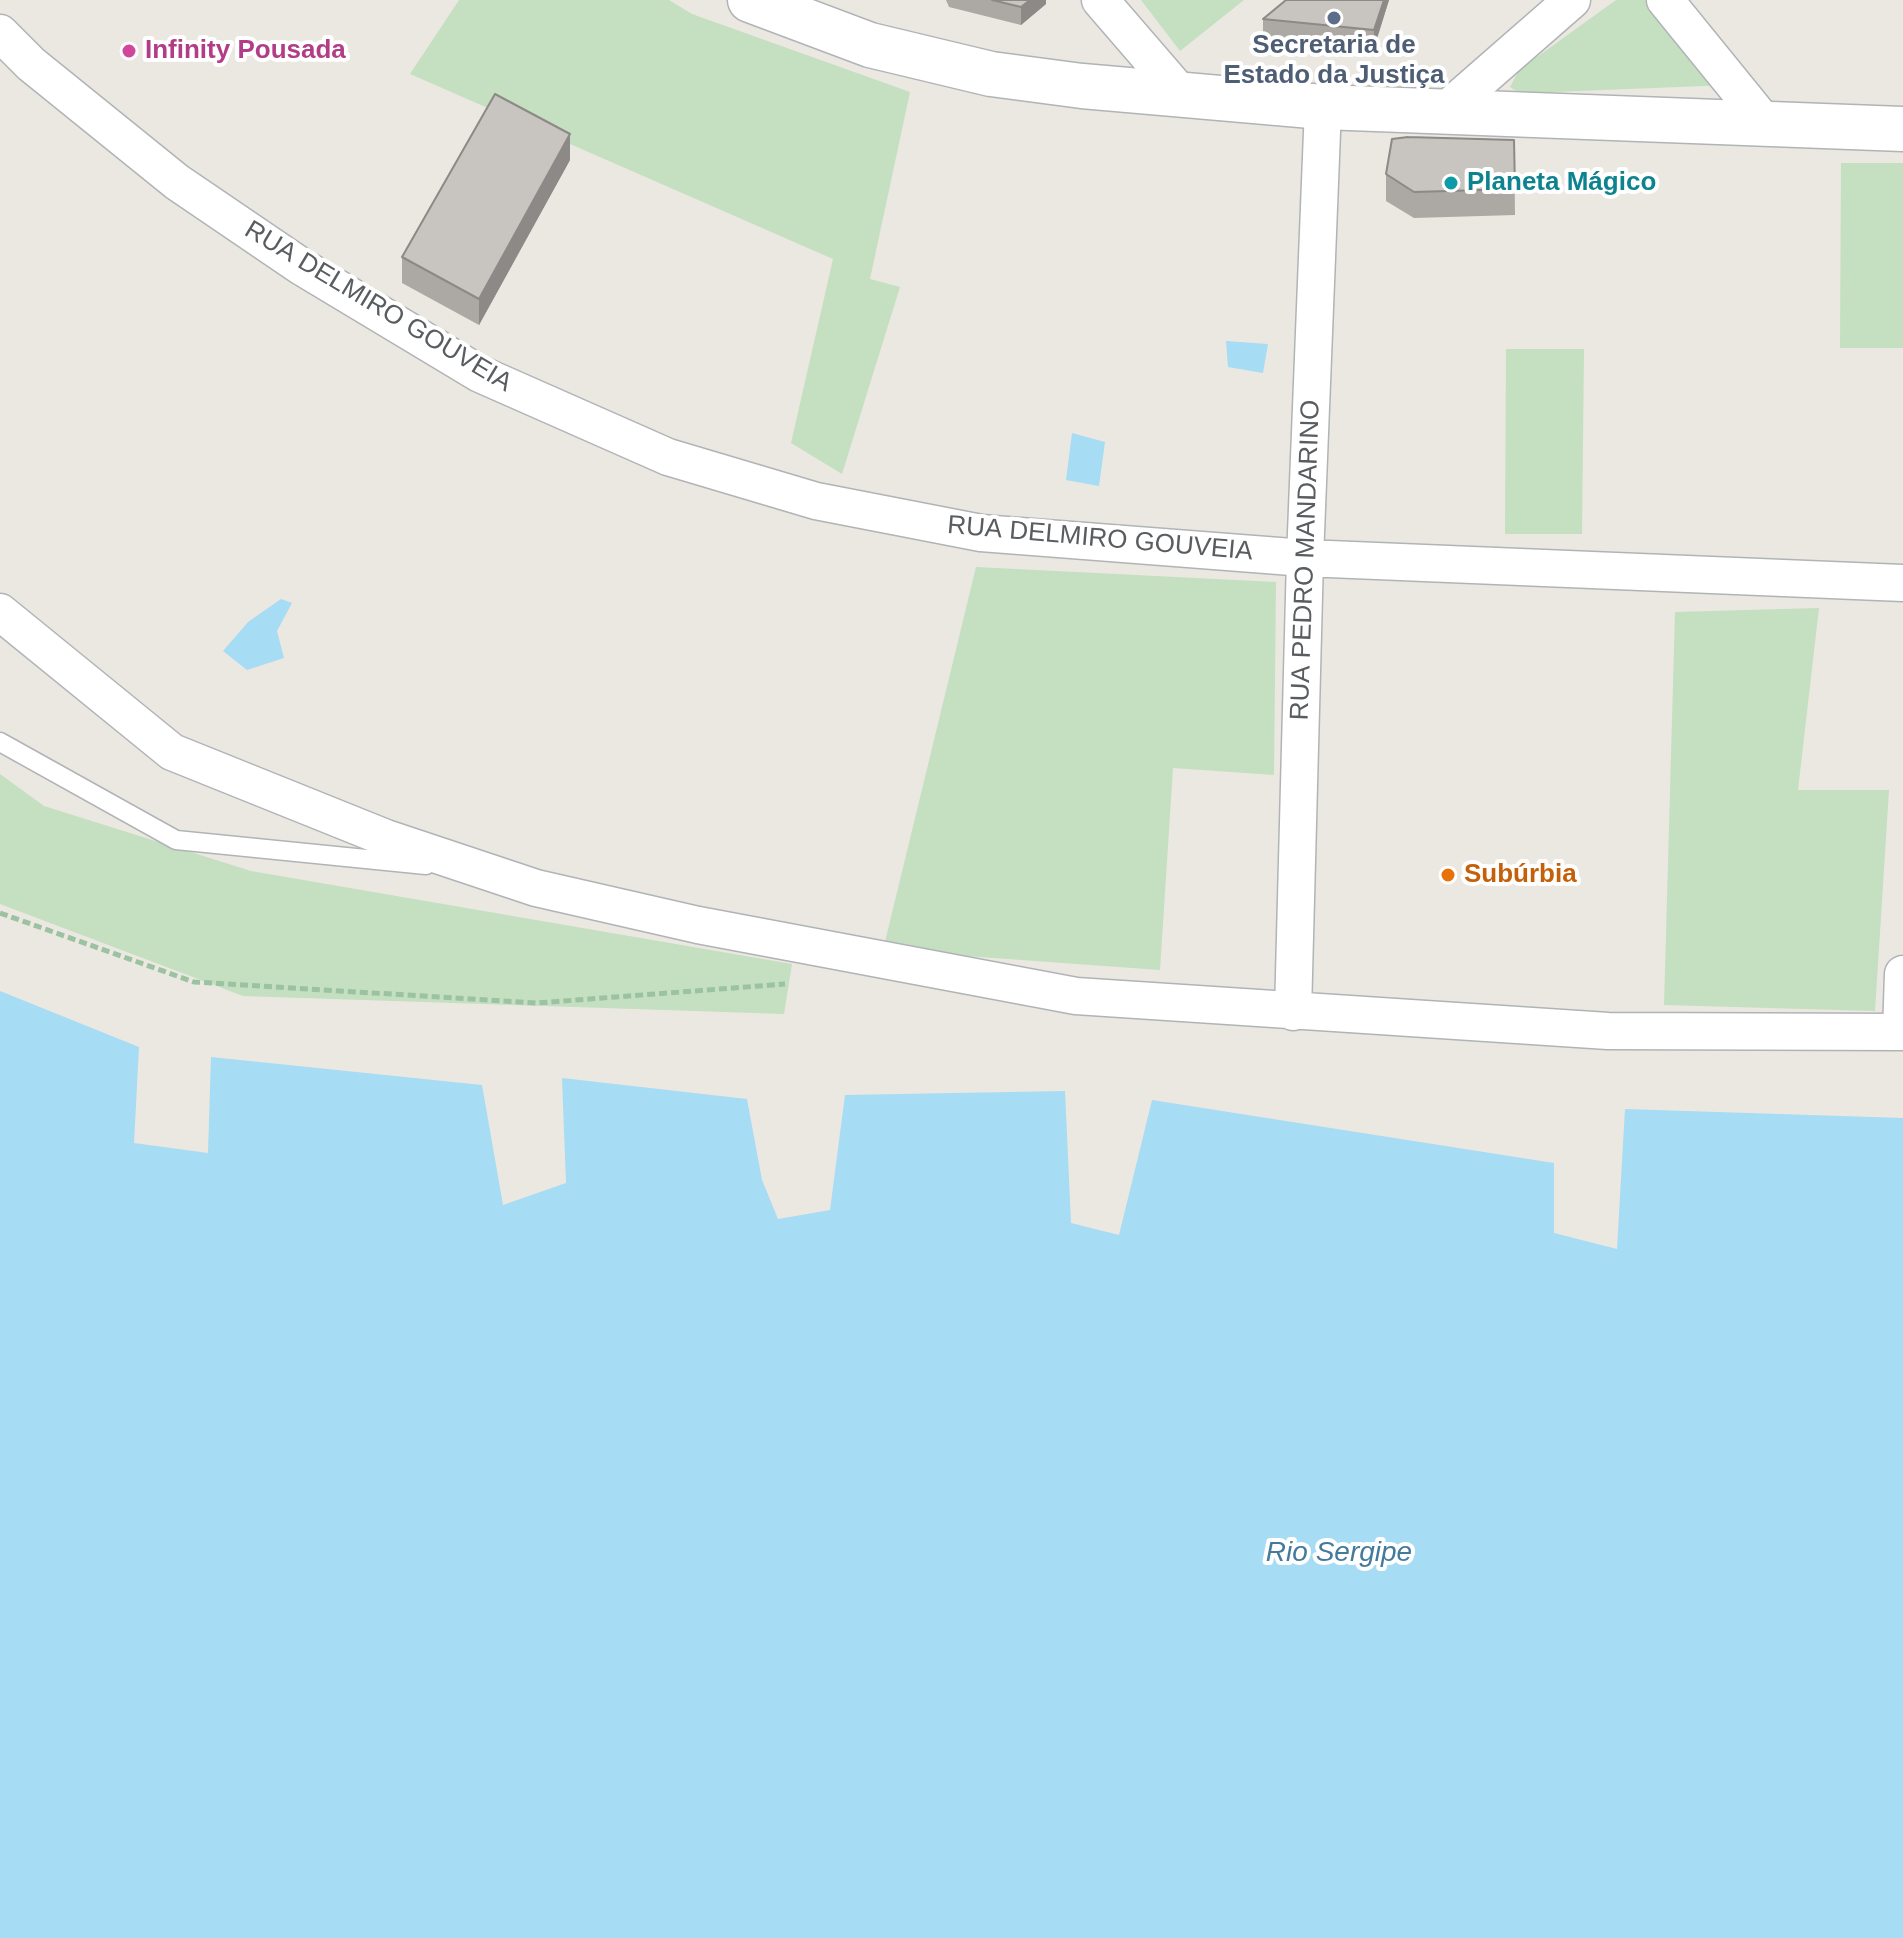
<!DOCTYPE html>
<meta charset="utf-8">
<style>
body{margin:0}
canvas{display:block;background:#ebe7e1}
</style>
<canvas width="1903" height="1938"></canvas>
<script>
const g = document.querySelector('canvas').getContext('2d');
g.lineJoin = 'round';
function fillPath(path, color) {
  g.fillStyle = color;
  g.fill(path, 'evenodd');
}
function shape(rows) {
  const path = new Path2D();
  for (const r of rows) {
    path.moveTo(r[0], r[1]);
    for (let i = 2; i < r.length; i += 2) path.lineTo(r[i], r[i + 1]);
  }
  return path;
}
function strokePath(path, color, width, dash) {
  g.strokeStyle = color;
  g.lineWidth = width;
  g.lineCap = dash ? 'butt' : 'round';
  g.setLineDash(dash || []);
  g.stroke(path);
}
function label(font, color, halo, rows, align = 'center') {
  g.font = font + ' Helvetica,sans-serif';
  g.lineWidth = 8;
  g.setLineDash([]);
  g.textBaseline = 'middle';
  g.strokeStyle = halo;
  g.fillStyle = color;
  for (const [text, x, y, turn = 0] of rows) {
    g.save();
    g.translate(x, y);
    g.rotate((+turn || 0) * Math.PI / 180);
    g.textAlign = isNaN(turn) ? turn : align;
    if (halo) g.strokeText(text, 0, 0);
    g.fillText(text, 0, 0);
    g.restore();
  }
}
const green = shape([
 [459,0,669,0,692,14,910,92,870,279,900,287,842,474,791,443,833,259,410,74],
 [1141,0,1244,0,1180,51],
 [1616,0,1646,0,1729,85,1529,93,1518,92,1510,87,1519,70],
 [1841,163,1903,163,1903,348,1840,348],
 [1506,349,1584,349,1582,534,1505,534],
 [976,567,1276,582,1274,775,1173,768,1160,970,883,950],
 [1819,608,1798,790,1889,790,1875,1011,1664,1005,1675,612],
 [0,774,44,806,251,871,792,964,784,1014,243,996,0,904]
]);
const water = shape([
 [1226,341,1268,344,1263,373,1228,367],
 [1072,433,1105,442,1099,486,1066,480],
 [281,599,292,603,277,631,284,658,247,670,223,651,248,622],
 [0,991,139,1047,134,1143,208,1153,211,1057,482,1085,503,1205,566,1183,562,1078,747,1099,762,1180,778,1219,830,1210,845,1095,1065,1091,1071,1223,1119,1235,1152,1100,1554,1163,1554,1233,1617,1249,1625,1109,1903,1118,1903,1938,0,1938]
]);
const path = shape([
 [0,913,194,982,537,1003,785,984]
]);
const lane = shape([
 [0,742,176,840,426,865]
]);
const street = shape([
 [1100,0,1182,95],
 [1665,0,1765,123],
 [0,33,31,64,177,182,302,267,480,374,668,457,816,501,981,533,1305,558,1903,583],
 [1446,110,1572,0],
 [0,612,172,752,386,838,536,888,698,925,1076,996,1608,1031,1903,1032],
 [1293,1012,1305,558,1323,107],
 [1901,1032,1903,974]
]);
const secondary = shape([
 [750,0,870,45,991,74,1082,86,1323,107,1903,129]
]);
const wall = shape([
 [946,0,1046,0,1046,4,1021,25,949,7],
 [1286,0,1389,0,1374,48,1263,37,1263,19],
 [1514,140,1515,215,1414,218,1386,201,1386,174],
 [570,160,479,325,402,283,402,257]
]);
const shadedWall = shape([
 [1030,0,1046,0,1046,4,1021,25,1021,7],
 [1384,0,1389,0,1374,48,1374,30],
 [570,134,570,160,479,325,479,299]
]);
const building = shape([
 [992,0,1030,0,1021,7,992,0],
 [1286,0,1384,0,1374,30,1263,19,1286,0],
 [495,94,570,134,479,299,402,257,495,94],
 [1408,137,1514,140,1515,189,1414,192,1386,174,1392,139,1408,137]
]);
const markers = [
 [1334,18,8,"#5c6f8a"],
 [129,51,8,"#d1479c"],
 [1451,183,8,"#0f9aa8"],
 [1448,875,8,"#e8710a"]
];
const serviceNames = [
 ["Secretaria de",1334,46],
 ["Estado da Justiça",1334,76]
];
const hotelNames = [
 ["Infinity Pousada",145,51]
];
const cultureNames = [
 ["Planeta Mágico",1467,183]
];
const streetNames = [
 ["RUA DELMIRO GOUVEIA",378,307,31],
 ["RUA DELMIRO GOUVEIA",1100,539,5],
 ["RUA PEDRO MANDARINO",1306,560,-88]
];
const foodNames = [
 ["Subúrbia",1464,875]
];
const waterNames = [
 ["Rio Sergipe",1339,1553]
];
fillPath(green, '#c4e0c0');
fillPath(water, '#a7dcf5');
strokePath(lane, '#b1b4b7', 21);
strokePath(street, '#b1b4b7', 39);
strokePath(secondary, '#b0b4b7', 47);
strokePath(path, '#9bc2a1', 5, [8, 4]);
strokePath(lane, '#fff', 18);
strokePath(street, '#fff', 36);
strokePath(secondary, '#fff', 44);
fillPath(wall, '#aca9a4');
fillPath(shadedWall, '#8c8986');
fillPath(building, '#c8c4bf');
strokePath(building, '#8c8986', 2);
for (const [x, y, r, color] of markers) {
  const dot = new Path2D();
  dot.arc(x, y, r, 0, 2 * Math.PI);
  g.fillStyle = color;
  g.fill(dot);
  strokePath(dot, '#fff', 3);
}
label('bold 26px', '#4e5e75', '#fff', serviceNames);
label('bold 26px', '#b23c85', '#fff', hotelNames, 'left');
label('bold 26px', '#0d838f', '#fff', cultureNames, 'left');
label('26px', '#595d60', '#fff', streetNames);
label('bold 26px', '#c56008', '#fff', foodNames, 'left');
label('italic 28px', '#447a9c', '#fff', waterNames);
</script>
